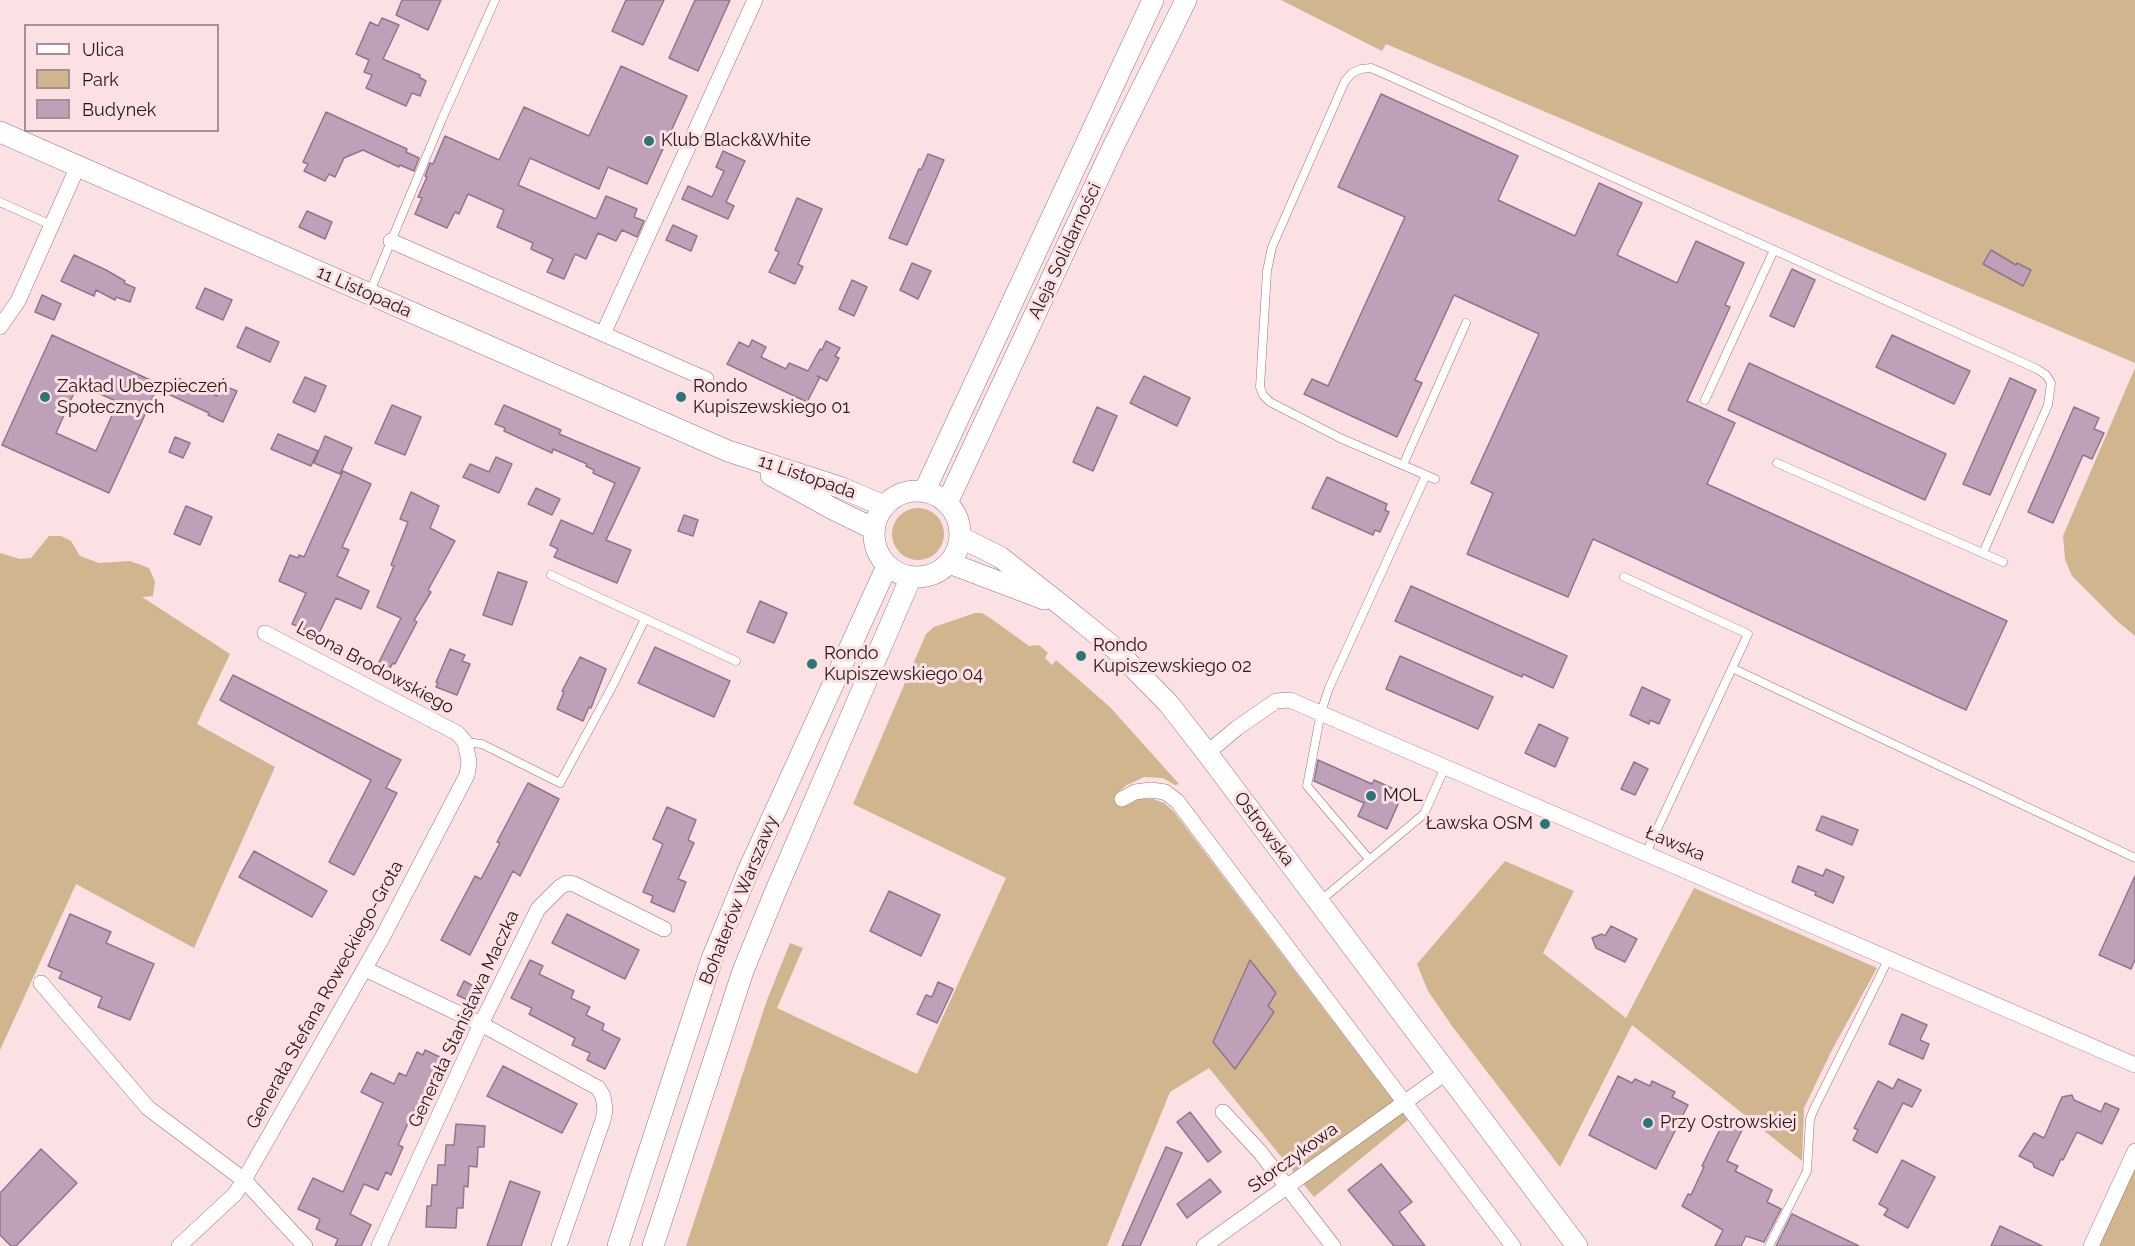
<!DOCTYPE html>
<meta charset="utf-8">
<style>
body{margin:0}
#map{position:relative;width:2135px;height:1246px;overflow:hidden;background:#fbe0e4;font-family:Raleway,sans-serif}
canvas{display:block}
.legend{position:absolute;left:24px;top:24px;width:195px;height:108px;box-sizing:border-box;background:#fbe0e4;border:2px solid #a69093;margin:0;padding:8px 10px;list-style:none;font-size:18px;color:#27181a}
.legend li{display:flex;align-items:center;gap:12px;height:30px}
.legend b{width:30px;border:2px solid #a69093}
</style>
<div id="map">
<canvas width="2135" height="1246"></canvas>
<ul class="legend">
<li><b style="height:8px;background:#fff"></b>Ulica</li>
<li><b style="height:16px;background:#d0b58e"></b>Park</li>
<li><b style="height:16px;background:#bfa0b9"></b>Budynek</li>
</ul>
</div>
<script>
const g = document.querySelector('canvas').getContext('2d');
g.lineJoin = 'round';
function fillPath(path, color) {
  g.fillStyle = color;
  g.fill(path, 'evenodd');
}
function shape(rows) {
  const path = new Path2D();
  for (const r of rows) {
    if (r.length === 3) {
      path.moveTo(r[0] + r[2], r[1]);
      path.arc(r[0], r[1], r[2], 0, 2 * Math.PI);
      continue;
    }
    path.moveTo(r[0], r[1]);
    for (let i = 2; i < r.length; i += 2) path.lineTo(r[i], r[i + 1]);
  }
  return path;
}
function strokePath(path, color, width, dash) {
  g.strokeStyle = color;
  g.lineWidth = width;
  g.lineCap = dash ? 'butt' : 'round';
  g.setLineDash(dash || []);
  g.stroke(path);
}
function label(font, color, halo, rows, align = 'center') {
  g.font = font + ' Raleway,sans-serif';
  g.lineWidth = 6;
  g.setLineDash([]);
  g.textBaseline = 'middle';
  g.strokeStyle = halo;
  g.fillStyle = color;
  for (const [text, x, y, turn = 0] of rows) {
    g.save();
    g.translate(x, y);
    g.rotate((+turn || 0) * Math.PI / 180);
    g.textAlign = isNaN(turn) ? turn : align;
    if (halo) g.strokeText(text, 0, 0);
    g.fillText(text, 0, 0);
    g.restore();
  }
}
const green = shape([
 [1281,0,2135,0,2135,363,1386,44,1382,51],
 [2135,368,2135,636,2117,621,2072,576,2065,559,2063,536],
 [918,534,26],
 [49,536,61,536,71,541,80,556,99,563,130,561,149,568,155,582,153,596,142,597,230,654,197,724,275,767,194,948,76,884,0,1050,0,553,20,559,31,558],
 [975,613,982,613,993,620,1029,646,1039,645,1048,653,1045,658,1052,665,1056,660,1110,707,1179,784,1175,785,1163,778,1144,777,1127,785,1117,793,1128,805,1139,799,1153,799,1164,803,1174,812,1408,1120,1314,1197,1209,1068,1170,1092,1107,1246,686,1246,767,1000,790,943,803,948,777,1008,917,1074,1006,878,853,804,926,634,934,627],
 [1505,861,1574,891,1543,953,1626,1018,1694,888,1877,968,1833,1048,1804,1108,1802,1161,1632,1025,1560,1167,1452,1026,1428,991,1417,964],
 [2135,1151,2135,1246,2091,1246]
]);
const building = shape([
 [402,0,441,0,428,30,396,15,402,0],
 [626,0,664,0,643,45,612,31,626,0],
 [695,0,730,0,698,71,669,58,695,0],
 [382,18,399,25,383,59,420,75,419,77,426,81,420,96,412,93,406,106,366,88,372,75,364,72,369,60,356,54,370,22,378,26,382,18],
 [621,66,687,96,647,184,608,167,599,189,530,158,518,185,596,219,606,196,637,209,634,217,644,221,637,237,622,230,616,241,598,233,586,259,575,254,564,279,547,272,553,259,531,249,533,243,497,227,504,210,468,194,459,214,455,212,447,228,415,214,422,198,418,197,427,177,425,176,430,163,433,164,445,136,499,160,524,107,589,136,621,66],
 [1381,94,1518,156,1498,200,1575,236,1599,183,1642,203,1617,255,1677,283,1696,241,1744,263,1725,305,1730,307,1687,401,1735,423,1707,484,2007,621,1966,710,1593,539,1568,597,1467,554,1493,493,1471,483,1539,334,1454,295,1415,380,1422,383,1397,437,1304,394,1312,379,1328,386,1405,217,1338,187,1381,94],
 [326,112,407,149,406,152,419,158,414,171,400,165,399,167,363,150,344,158,335,177,329,174,325,181,304,171,308,164,303,162,326,112],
 [723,151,745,161,726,202,734,206,728,219,682,199,688,186,712,197,724,171,716,167,723,151],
 [928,154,944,160,907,245,889,238,919,169,921,170,928,154],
 [797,198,822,209,798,264,803,267,795,284,769,272,779,252,775,250,797,198],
 [307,211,332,222,325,239,299,227,307,211],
 [673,225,697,236,691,251,666,240,673,225],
 [1991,250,2016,265,2017,263,2031,270,2023,286,1983,264,1991,250],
 [74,255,106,270,125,281,124,283,135,288,130,302,116,297,115,300,96,290,94,296,61,281,74,255],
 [912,263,931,271,918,299,900,290,912,263],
 [1792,269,1815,280,1794,327,1770,316,1792,269],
 [852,280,867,287,854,316,839,309,852,280],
 [205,288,232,300,223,320,196,308,205,288],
 [42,295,61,304,54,320,35,312,42,295],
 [246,327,279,342,270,362,237,347,246,327],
 [52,335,159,384,109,493,2,445,52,335],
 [78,384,118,402,96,451,56,433,78,384],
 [1892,335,1970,371,1954,404,1876,367,1892,335],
 [752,340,766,347,761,357,786,369,789,363,808,371,820,349,822,350,826,341,840,348,835,356,839,358,827,381,817,376,820,377,807,402,727,364,739,342,749,347,752,340],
 [1749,363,1946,454,1925,500,1728,410,1749,363],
 [174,376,217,396,222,385,237,391,223,422,208,415,209,413,166,393,174,376],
 [1144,376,1190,398,1177,426,1130,403,1144,376],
 [305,377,326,386,315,412,293,402,305,377],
 [2010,378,2036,390,1990,495,1963,484,2010,378],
 [392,405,421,417,405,455,375,443,392,405],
 [504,405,561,430,559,434,640,468,606,540,631,550,617,583,554,557,558,549,550,545,561,520,593,534,615,483,593,473,594,470,586,466,587,464,553,449,552,453,504,431,505,428,495,424,504,405],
 [1097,407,1117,416,1093,471,1073,462,1097,407],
 [2074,407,2099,418,2094,429,2104,433,2092,459,2083,455,2053,523,2028,512,2074,407],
 [278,434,318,451,311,466,271,449,278,434],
 [325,436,352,448,340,474,314,463,325,436],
 [175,437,190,443,183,458,169,452,175,437],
 [496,457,512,464,499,493,463,477,470,464,489,472,496,457],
 [343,471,371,484,342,547,349,550,337,576,369,591,361,609,336,598,318,635,292,624,306,593,279,581,290,555,298,558,299,555,304,557,343,471],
 [1327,477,1387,504,1385,510,1389,512,1380,532,1375,530,1373,535,1312,508,1327,477],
 [536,488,560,499,552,515,528,504,536,488],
 [411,492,439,506,430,528,455,541,428,590,431,592,414,620,417,622,395,664,393,663,386,674,376,668,401,618,377,607,394,566,391,565,408,522,400,519,411,492],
 [186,506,212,517,200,545,174,534,186,506],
 [684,515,698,520,693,536,678,531,684,515],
 [498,572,527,582,512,625,483,615,498,572],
 [1411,586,1567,656,1553,688,1523,674,1522,677,1395,621,1411,586],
 [760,601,787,613,774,643,747,632,760,601],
 [655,647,730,681,714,717,638,683,655,647],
 [450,649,465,655,462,661,470,664,457,695,436,687,438,683,436,682,450,649],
 [1400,656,1493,697,1478,729,1386,689,1400,656],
 [580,657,606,669,591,708,589,707,583,721,557,709,564,692,562,691,580,657],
 [233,675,401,760,386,788,397,793,354,875,329,862,371,780,220,700,233,675],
 [1642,687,1670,700,1659,724,1650,720,1649,724,1630,715,1642,687],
 [1539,724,1568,738,1555,767,1525,753,1539,724],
 [1318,760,1372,784,1374,780,1403,793,1387,829,1358,816,1364,803,1314,781,1318,760],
 [1634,762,1648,769,1635,795,1621,789,1634,762],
 [528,783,559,799,520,876,513,871,470,955,441,940,475,876,481,879,500,843,497,842,528,783],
 [667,807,696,820,688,840,694,843,678,879,686,882,674,912,651,902,653,896,643,892,663,844,653,839,667,807],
 [1822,816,1858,830,1852,845,1816,830,1822,816],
 [254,851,327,891,312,917,239,877,254,851],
 [1798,866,1823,876,1826,869,1844,877,1833,903,1815,895,1816,892,1792,882,1798,866],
 [2135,876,2135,960,2131,969,2099,955,2135,876],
 [889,891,940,915,921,956,870,931,889,891],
 [70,914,111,932,106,943,154,964,130,1020,98,1007,102,997,59,978,62,972,48,966,70,914],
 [567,914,639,950,625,979,552,943,567,914],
 [1611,926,1637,939,1625,962,1596,948,1592,938,1602,934,1605,936,1611,926],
 [530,960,543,966,539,974,574,991,571,998,590,1007,586,1015,604,1024,602,1030,620,1039,605,1069,587,1060,590,1053,572,1045,575,1038,529,1014,532,1008,511,998,530,960],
 [1250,960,1276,993,1268,1006,1274,1012,1235,1069,1213,1042,1250,960],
 [464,981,479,989,472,1002,457,995,464,981],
 [938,982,953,989,937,1023,917,1014,926,995,932,997,938,982],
 [1902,1014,1927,1025,1920,1040,1929,1044,1923,1059,1889,1044,1902,1014],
 [425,1050,442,1058,440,1062,443,1063,432,1088,429,1086,419,1109,415,1108,398,1145,403,1147,391,1175,386,1172,378,1190,364,1184,350,1214,371,1225,361,1246,335,1246,338,1239,316,1229,320,1219,298,1209,313,1178,343,1192,383,1103,361,1092,371,1073,394,1084,399,1073,406,1076,417,1052,423,1055,425,1050],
 [503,1066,577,1104,562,1133,487,1096,503,1066],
 [1618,1076,1632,1083,1635,1079,1650,1086,1652,1081,1675,1092,1672,1097,1688,1105,1656,1169,1589,1135,1618,1076],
 [1898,1079,1921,1090,1912,1107,1903,1103,1877,1153,1853,1140,1858,1130,1854,1128,1878,1081,1893,1089,1898,1079],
 [2072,1095,2074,1100,2101,1112,2105,1103,2119,1109,2102,1144,2077,1132,2063,1160,2061,1159,2053,1176,2034,1167,2033,1163,2019,1156,2034,1133,2044,1138,2062,1097,2072,1095],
 [1190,1112,1221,1152,1208,1162,1177,1122,1190,1112],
 [1724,1121,1742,1130,1727,1161,1738,1166,1735,1171,1772,1190,1767,1202,1781,1209,1764,1242,1746,1236,1741,1246,1715,1246,1723,1230,1682,1206,1688,1194,1691,1195,1704,1167,1702,1166,1724,1121],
 [456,1124,485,1126,484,1147,478,1147,477,1167,469,1166,468,1187,464,1186,463,1208,457,1208,456,1228,426,1227,427,1206,431,1206,432,1185,437,1185,438,1165,445,1165,446,1145,454,1145,456,1124],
 [1166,1147,1182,1153,1140,1246,1122,1246,1166,1147],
 [41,1149,77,1183,16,1246,11,1246,0,1235,0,1193,41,1149],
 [1902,1160,1935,1177,1908,1228,1884,1215,1888,1209,1879,1204,1902,1160],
 [1381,1164,1412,1202,1399,1212,1425,1246,1394,1246,1348,1190,1381,1164],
 [1210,1179,1221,1192,1187,1218,1177,1204,1210,1179],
 [510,1181,540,1192,521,1246,487,1246,510,1181],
 [1792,1214,1859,1246,1776,1246,1792,1214],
 [2000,1226,2042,1246,1991,1246,2000,1226]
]);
const lane = shape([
 [0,202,51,225],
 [369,294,442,119,495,0],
 [1705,400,1774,250],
 [1777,463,2003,562],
 [1403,465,1466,323],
 [1435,479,1340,438,1270,402,1263,395,1260,387,1267,271,1272,247,1345,81,1352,73,1361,69,1371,68,1385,74,2037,369,2046,375,2051,383,2048,405,1983,553],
 [551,575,736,661],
 [1624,577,1748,634,1646,853],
 [1732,668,2135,858],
 [465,742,482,744,560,783,613,685,645,619],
 [1369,859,1307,786,1321,712,1329,688,1426,475],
 [1320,901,1424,814,1445,767],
 [1769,1246,1807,1171,1810,1119,1814,1109,1889,958]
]);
const street = shape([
 [391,241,706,379],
 [0,327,18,301,78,166],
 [603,334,755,0],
 [1207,753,1237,728,1276,701,1290,700,2135,1065],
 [1122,799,1135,792,1151,790,1165,792,1177,801,1513,1246],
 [365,969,481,1024,598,1088,603,1096,605,1110,603,1120,559,1246],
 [41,983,148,1108,244,1180,305,1246],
 [1223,1112,1260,1152,1333,1246],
 [179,1246,235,1194,244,1180,382,938,467,775,469,762,465,742,457,733,265,633],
 [379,1246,481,1024,538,909,560,887,567,883,574,884,664,929],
 [1204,1246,1447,1072],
 [2091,1246,2135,1151]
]);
const secondary = shape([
 [0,132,728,451,842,488,884,506],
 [771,475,833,509,874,529],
 [917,534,43],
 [924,492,1153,0],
 [947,503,1114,145,1186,0],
 [960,537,1000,557,1061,605,1113,647,1168,703,1207,753,1577,1246],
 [949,563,1044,599],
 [618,1246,712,959,748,871,887,566],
 [653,1246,743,971,774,895,911,577]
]);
const markers = [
 [649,141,6,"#2c7675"],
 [45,397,6,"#2c7675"],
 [681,397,6,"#2c7675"],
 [1081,656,6,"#2c7675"],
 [812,664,6,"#2c7675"],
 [1371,796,6,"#2c7675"],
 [1545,824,6,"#2c7675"],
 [1648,1123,6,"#2c7675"]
];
const poiNames = [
 ["Klub Black&White",661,141],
 ["Zakład Ubezpieczeń",57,387],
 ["Społecznych",57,408],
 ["Rondo",693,387],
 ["Kupiszewskiego 01",693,408],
 ["Rondo",1093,646],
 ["Kupiszewskiego 02",1093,667],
 ["Rondo",824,654],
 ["Kupiszewskiego 04",824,675],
 ["MOL",1383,796],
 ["Ławska OSM",1533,824,"right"],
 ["Przy Ostrowskiej",1660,1123]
];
const streetNames = [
 ["Aleja Solidarności",1065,251,-65],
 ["11 Listopada",364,292,24],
 ["11 Listopada",807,477,19],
 ["Leona Brodowskiego",375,668,28],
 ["Ostrowska",1264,829,53],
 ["Ławska",1675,844,23],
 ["Bohaterów Warszawy",739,900,-68],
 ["Generała Stefana Roweckiego-Grota",325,995,-61],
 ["Generała Stanisława Maczka",464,1019,-65],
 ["Storczykowa",1293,1158,-36]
];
fillPath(green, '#d0b58e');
fillPath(building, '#bfa0b9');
strokePath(building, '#92758d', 1.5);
strokePath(lane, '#9a747a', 9);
strokePath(street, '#9a747a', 16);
strokePath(secondary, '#9a747a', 22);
strokePath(lane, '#fff', 8);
strokePath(street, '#fff', 15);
strokePath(secondary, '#fff', 21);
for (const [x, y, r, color] of markers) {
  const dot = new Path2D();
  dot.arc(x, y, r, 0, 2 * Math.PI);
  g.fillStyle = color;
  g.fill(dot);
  strokePath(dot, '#fbe0e4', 2);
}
label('18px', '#27181a', '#fbe0e4', poiNames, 'left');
label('18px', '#27181a', '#fbe0e4', streetNames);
</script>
